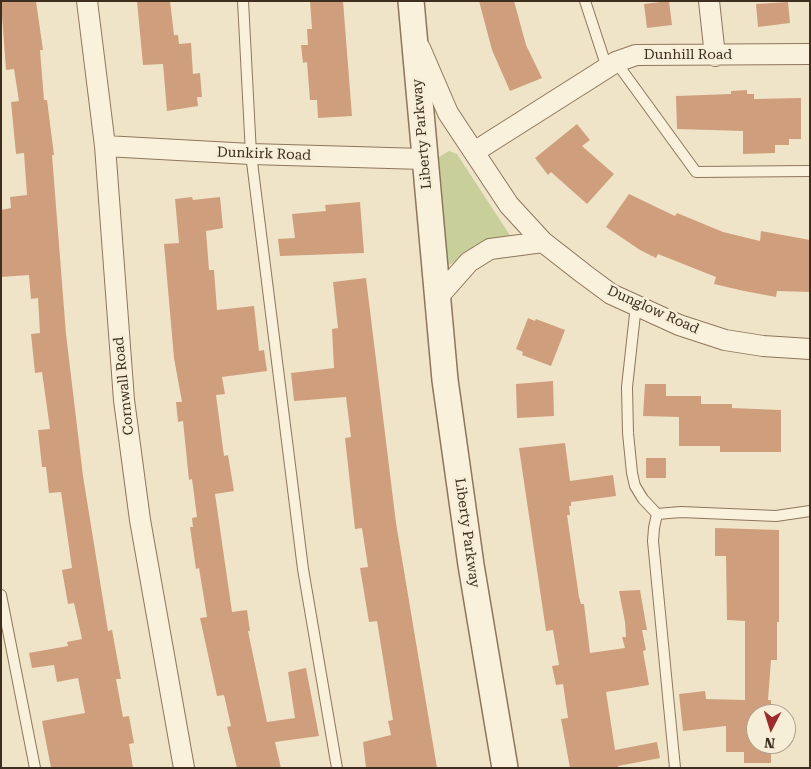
<!DOCTYPE html>
<style>
body{margin:0}
#map{position:relative;width:811px;height:769px;overflow:hidden;background:#f0e4c8;font-family:"Roboto Serif",serif}
canvas{display:block}
.frame{position:absolute;inset:0;border:2px solid #3d2e20;pointer-events:none}
.north{position:absolute;left:746px;top:704px;width:50px;height:50px;box-sizing:border-box;background:#f7eed8;border:1px solid #ada18e;border-radius:50%;rotate:185deg;font-size:14px;font-weight:700;line-height:20px;text-align:center;color:#3d2e20}
.north::after{content:'';display:block;margin:auto;width:18px;height:22px;background:#9e2a2b;clip-path:polygon(50% 0,100% 100%,50% 72%,0 100%)}
</style>
<div id="map">
<canvas width="811" height="769"></canvas>
<div class="frame"></div>
<div class="north">N</div>
</div>
<script>
const g = document.querySelector('canvas').getContext('2d');
g.lineJoin = 'round';
function fillPath(path, color) {
  g.fillStyle = color;
  g.fill(path, 'evenodd');
}
function shape(rows) {
  const path = new Path2D();
  for (const r of rows) {
    path.moveTo(r[0], r[1]);
    for (let i = 2; i < r.length; i += 2) path.lineTo(r[i], r[i + 1]);
  }
  return path;
}
function strokePath(path, color, width, dash) {
  g.strokeStyle = color;
  g.lineWidth = width;
  g.lineCap = dash ? 'butt' : 'round';
  g.setLineDash(dash || []);
  g.stroke(path);
}
function label(font, color, halo, rows, align = 'center') {
  g.font = font + ' "Roboto Serif",serif';
  g.lineWidth = 5;
  g.setLineDash([]);
  g.textBaseline = 'middle';
  g.strokeStyle = halo;
  g.fillStyle = color;
  for (const [text, x, y, turn = 0] of rows) {
    g.save();
    g.translate(x, y);
    g.rotate((+turn || 0) * Math.PI / 180);
    g.textAlign = isNaN(turn) ? turn : align;
    if (halo) g.strokeText(text, 0, 0);
    g.fillText(text, 0, 0);
    g.restore();
  }
}
const green = shape([
 [449,151,457,154,513,240,448,265,439,157]
]);
const building = shape([
 [1,1,36,1,43,50,40,50,44,100,47,100,54,155,52,155,66,334,83,476,108,631,112,630,121,679,116,679,123,717,129,716,134,743,129,744,133,768,51,768,42,721,85,713,78,678,57,682,54,665,32,668,29,653,68,646,67,642,82,639,74,603,68,604,62,570,72,568,61,492,49,493,46,467,42,467,38,430,50,429,42,372,35,373,31,334,40,333,38,298,31,299,29,275,1,277,1,210,11,208,10,197,27,195,24,153,16,154,11,102,19,101,14,69,6,70],
 [137,1,170,1,174,35,178,35,179,44,191,43,193,74,200,73,202,97,197,97,198,106,167,111,163,64,143,65],
 [310,1,343,1,352,116,318,118,317,100,310,100,307,62,303,63,301,45,308,45,307,29,312,29],
 [479,1,514,1,526,45,542,78,510,91,492,50],
 [669,1,672,25,647,28,644,4],
 [788,2,790,23,758,27,756,4],
 [747,90,747,94,754,94,754,99,801,98,801,139,789,139,789,145,775,145,775,153,743,154,743,131,677,129,676,96,731,94,731,91],
 [577,124,590,140,582,146,614,174,587,204,551,172,548,175,535,158],
 [629,194,675,216,677,213,723,232,760,241,761,231,810,240,810,292,777,291,776,297,744,291,714,284,716,277,658,254,656,258,640,250,606,227],
 [192,197,193,200,220,197,223,228,206,231,209,270,214,270,217,310,254,306,259,351,264,350,267,371,222,377,225,394,216,395,224,456,228,455,234,491,215,494,232,612,247,610,250,631,248,631,267,722,295,718,288,672,306,668,319,736,275,742,281,768,237,768,227,727,231,726,224,695,217,696,200,618,207,617,199,568,196,569,190,527,193,527,192,518,197,517,192,479,189,480,183,421,178,422,176,402,182,402,174,358,164,244,179,243,175,199],
 [360,202,364,253,280,256,278,239,295,238,292,214,326,211,325,205],
 [366,278,396,523,437,768,366,768,363,742,391,735,388,721,393,720,377,621,369,622,360,568,368,567,362,528,355,529,345,438,351,437,346,397,294,401,291,373,334,368,332,329,338,328,333,282],
 [528,318,535,321,536,319,565,330,551,366,522,355,523,352,516,349],
 [553,381,554,416,517,418,516,384],
 [645,384,666,384,666,396,701,396,701,404,732,404,732,408,781,410,781,452,720,452,720,446,679,446,679,417,643,416],
 [565,443,570,481,613,475,616,496,571,502,571,506,569,506,570,515,567,515,579,597,581,604,584,604,590,653,625,648,622,637,626,637,625,622,619,591,640,590,647,630,642,630,646,650,643,651,649,685,606,692,615,750,657,742,660,758,618,766,619,768,570,768,561,719,568,718,563,684,556,685,552,666,559,665,553,630,546,631,519,448],
 [646,458,666,458,666,478,646,478],
 [715,528,779,530,779,622,777,622,777,660,771,660,768,700,771,700,771,714,756,714,756,744,771,744,771,763,744,763,744,752,726,752,726,726,683,731,679,694,705,691,706,699,745,700,745,621,727,620,726,556,715,556]
]);
const service = shape([
 [243,1,251,154,303,569,337,768],
 [585,1,607,68],
 [616,62,696,172,810,171],
 [636,305,627,387,628,433,632,473,635,486,643,499,657,514,681,512,776,516,810,511],
 [657,514,654,528,653,541,675,768],
 [1,595,35,768]
]);
const minor = shape([
 [87,1,105,146,124,400,140,520,184,768],
 [709,1,715,56],
 [420,48,448,113,509,205,543,242,584,274,611,294,679,325,725,340,763,346,810,349],
 [105,146,251,154,423,159],
 [474,152,616,62,636,55,810,54],
 [438,297,469,262,490,249,543,242]
]);
const tertiary = shape([
 [411,1,445,380,471,565,505,768]
]);
const streetNames = [
 ["Dunhill Road",688,55],
 ["Liberty Parkway",422,134,-95],
 ["Dunkirk Road",264,154,2],
 ["Dunglow Road",653,310,24],
 ["Cornwall Road",124,386,-96],
 ["Liberty Parkway",467,533,82]
];
fillPath(green, '#c9cf9b');
fillPath(building, '#cf9f7d');
strokePath(service, '#8d765c', 12);
strokePath(minor, '#8d765c', 22);
strokePath(tertiary, '#8d765c', 28);
strokePath(service, '#faf1dc', 10);
strokePath(minor, '#faf1dc', 20);
strokePath(tertiary, '#faf1dc', 25);
label('14px', '#3d2e20', '#f7eed8', streetNames);
</script>
